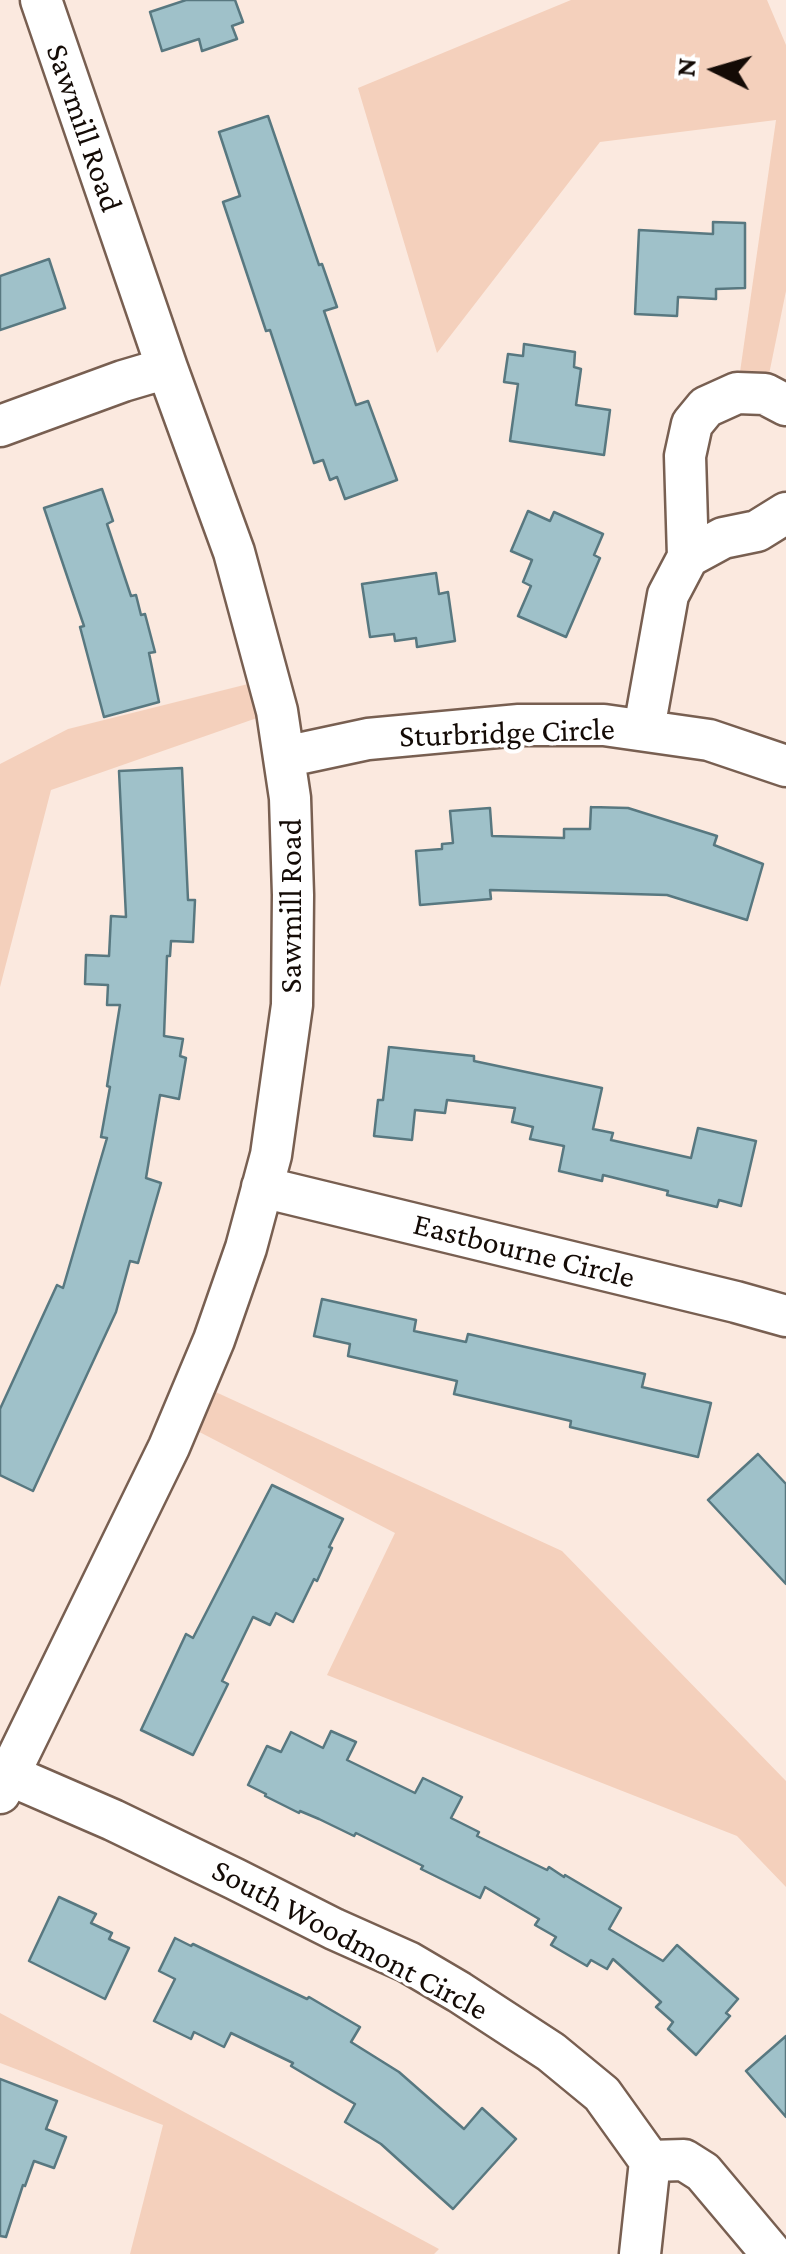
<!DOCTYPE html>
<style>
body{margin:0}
#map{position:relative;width:786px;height:2254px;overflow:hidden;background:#fbe9df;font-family:"Crimson Pro",serif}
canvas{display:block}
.north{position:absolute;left:666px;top:20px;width:100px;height:100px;-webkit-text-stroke:8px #fff;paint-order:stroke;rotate:275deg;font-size:28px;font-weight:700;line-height:40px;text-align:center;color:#140b06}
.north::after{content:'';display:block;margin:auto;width:35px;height:45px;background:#140b06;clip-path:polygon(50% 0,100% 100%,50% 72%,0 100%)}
</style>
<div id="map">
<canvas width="786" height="2254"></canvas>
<div class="north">N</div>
</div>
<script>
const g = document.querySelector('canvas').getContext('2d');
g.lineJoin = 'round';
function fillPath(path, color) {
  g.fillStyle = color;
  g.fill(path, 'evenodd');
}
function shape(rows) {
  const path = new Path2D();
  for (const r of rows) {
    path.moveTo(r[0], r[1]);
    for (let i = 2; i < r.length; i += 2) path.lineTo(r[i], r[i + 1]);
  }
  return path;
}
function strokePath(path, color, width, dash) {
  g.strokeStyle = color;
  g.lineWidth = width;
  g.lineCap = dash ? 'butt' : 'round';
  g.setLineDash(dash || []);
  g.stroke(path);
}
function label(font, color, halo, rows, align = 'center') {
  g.font = font + ' "Crimson Pro",serif';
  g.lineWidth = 8;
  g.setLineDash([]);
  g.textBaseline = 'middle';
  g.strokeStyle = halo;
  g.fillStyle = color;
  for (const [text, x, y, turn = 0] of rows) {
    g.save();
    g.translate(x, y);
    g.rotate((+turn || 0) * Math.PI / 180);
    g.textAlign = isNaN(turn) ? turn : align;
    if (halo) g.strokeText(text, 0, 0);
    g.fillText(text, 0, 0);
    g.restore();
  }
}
const green = shape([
 [571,0,767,0,786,45,786,291,765,394,737,393,776,120,600,142,437,353,358,88],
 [268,679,277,711,51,790,0,987,0,764,68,729],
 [196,1383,562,1551,786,1781,786,1887,737,1836,327,1675,395,1533,180,1422],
 [0,2013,439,2249,434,2254,130,2254,163,2125,0,2063]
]);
const building = shape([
 [186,0,235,0,243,22,232,26,237,39,202,51,199,39,162,51,150,12,186,0],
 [268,116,319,265,322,264,337,307,324,311,356,405,368,401,397,480,345,499,337,477,330,480,323,460,314,463,270,330,266,331,223,202,240,196,219,132,268,116],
 [713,222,745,223,745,288,716,289,716,299,678,297,677,316,635,314,639,230,713,234,713,222],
 [49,259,65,308,0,330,0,276,49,259],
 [524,344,575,352,574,367,581,369,576,405,610,410,604,455,510,441,518,384,504,382,508,354,523,356,524,344],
 [102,489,113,521,107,524,131,596,136,595,141,615,145,614,155,652,149,653,159,702,104,717,80,627,84,626,44,508,102,489],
 [528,511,550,521,554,512,603,534,594,555,600,558,566,637,518,616,531,586,523,582,532,560,511,551,528,511],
 [436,573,439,594,448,592,455,641,417,647,416,638,395,641,394,634,370,637,362,584,436,573],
 [182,768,188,900,195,900,193,942,171,941,170,956,167,956,164,1036,183,1039,180,1056,186,1058,179,1099,160,1095,146,1178,161,1183,138,1263,130,1261,116,1312,33,1491,0,1475,0,1409,57,1285,63,1288,107,1138,101,1137,110,1087,107,1086,120,1005,107,1005,108,985,85,984,86,955,109,956,111,916,126,917,119,771,182,768],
 [591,807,628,808,717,836,714,845,763,864,747,920,667,895,490,890,491,899,420,905,416,851,442,849,442,844,453,843,450,811,490,808,492,836,564,838,564,829,590,829,591,807],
 [389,1047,474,1056,474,1061,602,1088,593,1129,613,1133,611,1140,691,1158,698,1128,756,1141,741,1206,719,1200,717,1207,667,1195,668,1191,603,1175,602,1181,559,1171,564,1146,530,1139,533,1127,512,1122,515,1108,447,1100,445,1113,415,1110,412,1140,374,1136,378,1100,383,1100,389,1047],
 [322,1299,416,1320,414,1331,466,1342,468,1334,645,1374,642,1387,711,1403,698,1457,570,1427,571,1421,454,1394,457,1381,348,1356,350,1344,314,1336,322,1299],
 [758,1454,786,1484,786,1584,708,1500,758,1454],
 [272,1485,343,1519,329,1547,332,1548,317,1581,314,1579,293,1622,276,1613,270,1625,253,1617,222,1681,228,1684,193,1755,141,1730,186,1634,193,1638,272,1485],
 [331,1731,356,1742,347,1760,415,1793,423,1778,462,1797,451,1818,479,1832,477,1836,547,1870,549,1867,564,1877,565,1875,621,1908,609,1929,663,1961,677,1945,738,1999,726,2013,730,2016,696,2055,668,2029,673,2022,656,2007,661,2002,613,1959,607,1969,591,1960,587,1966,551,1945,556,1937,535,1925,539,1919,485,1887,480,1898,421,1869,423,1866,356,1833,354,1836,319,1819,300,1811,299,1813,265,1796,266,1794,248,1785,267,1746,281,1752,291,1732,323,1748,331,1731],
 [59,1897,96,1914,91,1923,112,1933,109,1939,129,1948,105,1999,29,1961,59,1897],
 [175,1938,191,1946,193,1944,307,1999,309,1997,360,2027,351,2042,399,2072,464,2129,482,2108,516,2139,453,2209,381,2144,345,2122,355,2104,291,2066,293,2063,231,2033,224,2047,194,2032,191,2039,154,2021,175,1979,159,1971,175,1938],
 [786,2036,786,2117,746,2071,786,2036],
 [0,2079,57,2101,46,2129,66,2137,54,2168,34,2161,25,2186,23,2185,6,2237,0,2236,0,2079]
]);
const street = shape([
 [786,405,765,394,737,393,706,407,692,424,685,456,688,557,723,538,757,531,786,513],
 [0,426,123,381,167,368],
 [644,729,668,595,688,557],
 [284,757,368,739,519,725,604,725,709,740,786,766],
 [262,1187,736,1302,786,1316],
 [0,1771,113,1820,235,1879,334,1929,408,1962,459,1992,551,2052,602,2094,650,2161],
 [0,1793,169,1447,214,1340,246,1248,271,1155,292,1005,293,895,290,798,277,711,234,552,167,368,41,0],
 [640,2254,650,2161,684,2160,703,2172,772,2254]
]);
const streetNames = [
 ["Sawmill Road",84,128,71],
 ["Sturbridge Circle",507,733,-2],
 ["Sawmill Road",291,906,-90],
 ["Eastbourne Circle",524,1251,14],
 ["South Woodmont Circle",350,1940,28]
];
fillPath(green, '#f4d0bc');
fillPath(building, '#9fc1c9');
strokePath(building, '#587880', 2.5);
strokePath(street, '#785f51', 45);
strokePath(street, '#fff', 40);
label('32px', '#140b06', '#fff', streetNames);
</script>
